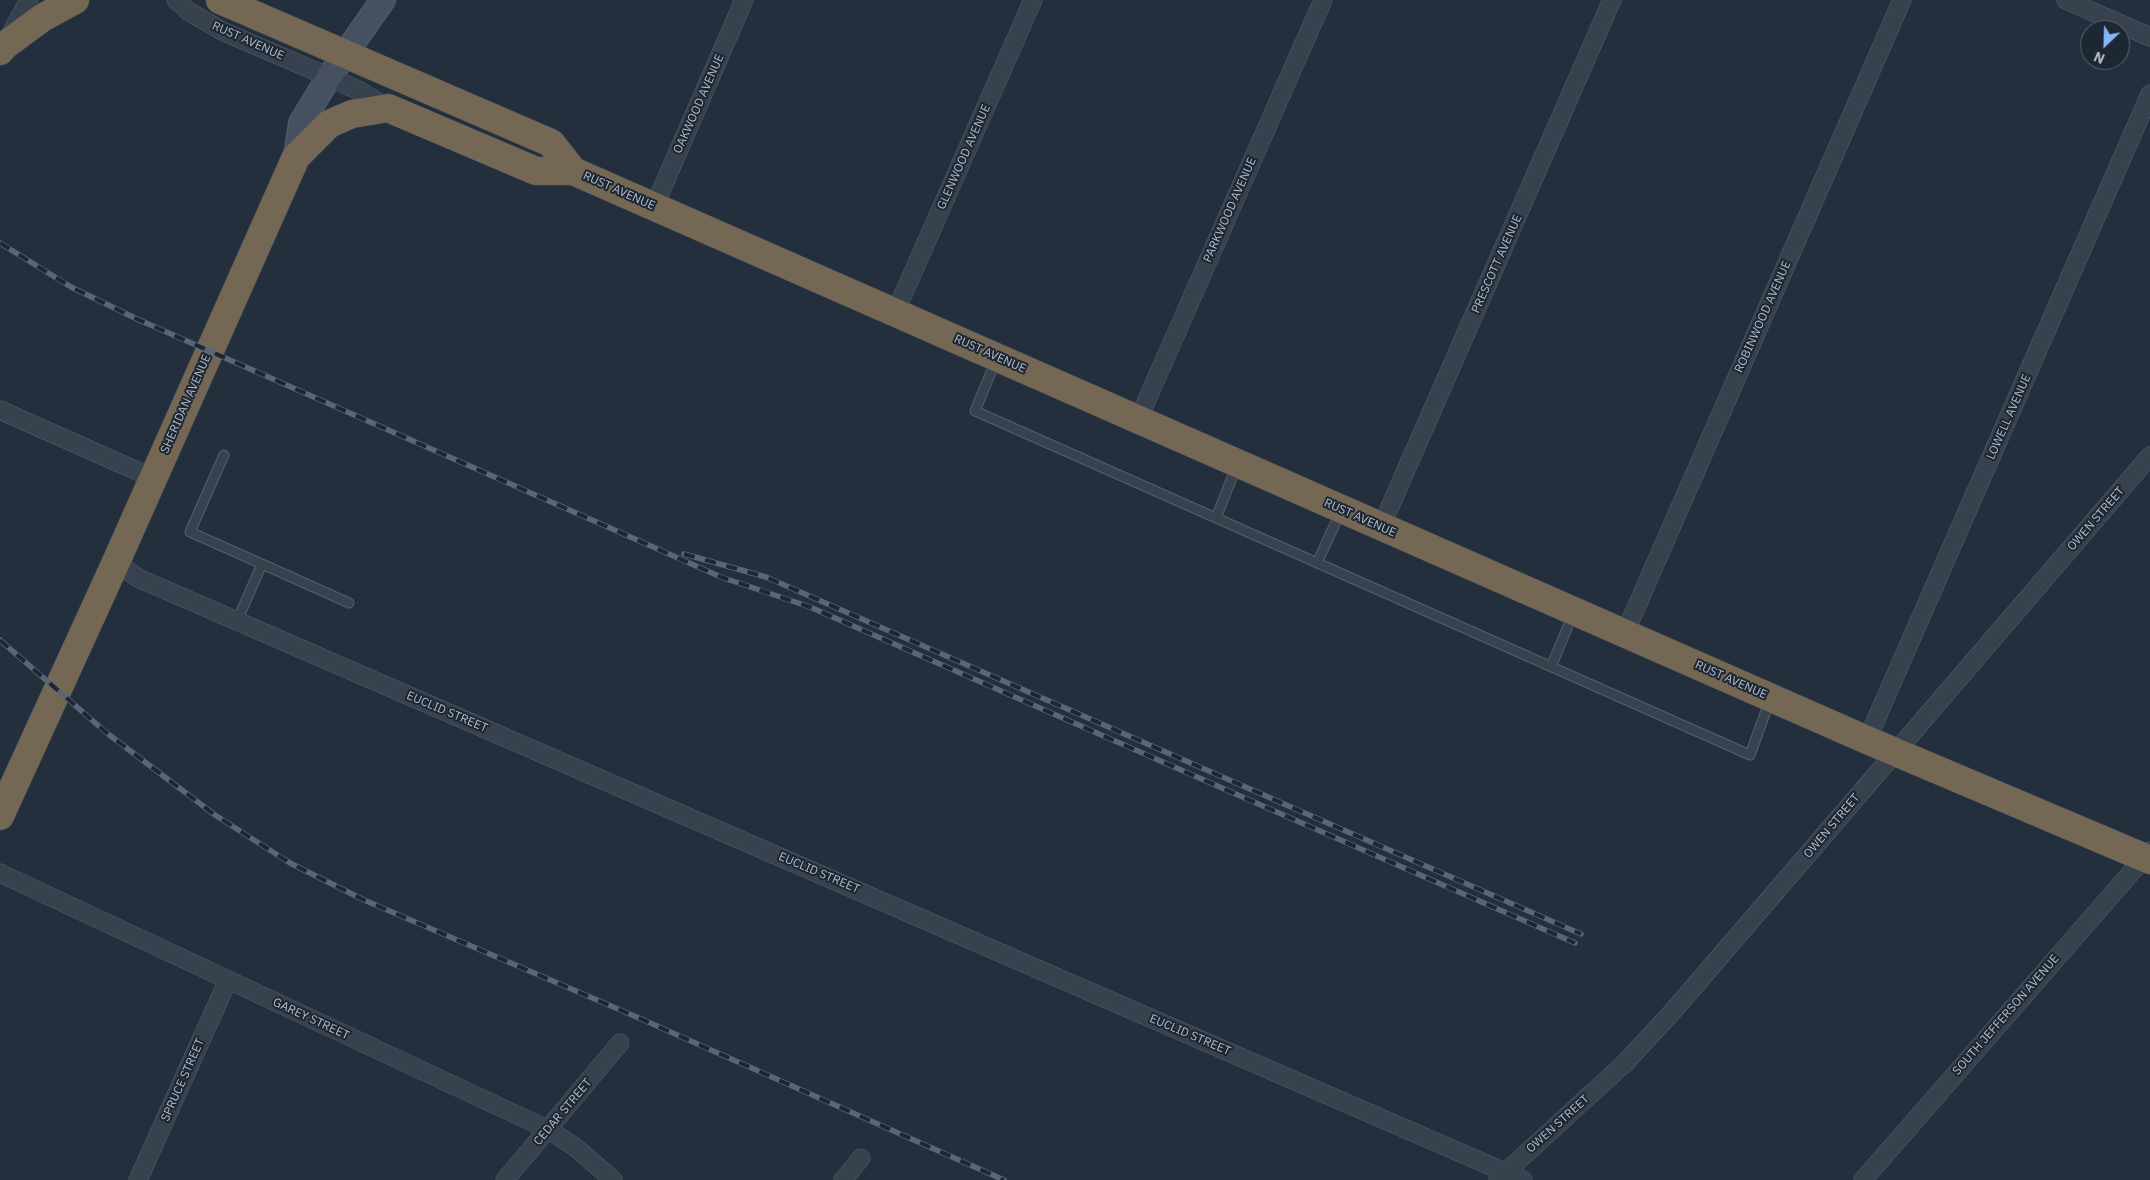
<!DOCTYPE html>
<style>
body{margin:0}
#map{position:relative;width:2150px;height:1180px;overflow:hidden;background:#242f3e;font-family:"IBM Plex Sans",sans-serif}
canvas{display:block}
.north{position:absolute;left:2080px;top:20px;width:50px;height:50px;box-sizing:border-box;background:#1d2633;border:1px solid #59626f;border-radius:50%;rotate:204deg;font-size:14px;font-weight:700;line-height:20px;text-align:center;color:#b4bcc9}
.north::after{content:'';display:block;margin:auto;width:18px;height:22px;background:#8ab4f8;clip-path:polygon(50% 0,100% 100%,50% 72%,0 100%)}
</style>
<div id="map">
<canvas width="2150" height="1180"></canvas>
<div class="north">N</div>
</div>
<script>
const g = document.querySelector('canvas').getContext('2d');
g.lineJoin = 'round';
function shape(rows) {
  const path = new Path2D();
  for (const r of rows) {
    path.moveTo(r[0], r[1]);
    for (let i = 2; i < r.length; i += 2) path.lineTo(r[i], r[i + 1]);
  }
  return path;
}
function strokePath(path, color, width, dash) {
  g.strokeStyle = color;
  g.lineWidth = width;
  g.lineCap = dash ? 'butt' : 'round';
  g.setLineDash(dash || []);
  g.stroke(path);
}
function label(font, color, halo, rows, align = 'center') {
  g.font = font + ' "IBM Plex Sans",sans-serif';
  g.lineWidth = 4;
  g.setLineDash([]);
  g.textBaseline = 'middle';
  g.strokeStyle = halo;
  g.fillStyle = color;
  for (const [text, x, y, turn = 0] of rows) {
    g.save();
    g.translate(x, y);
    g.rotate((+turn || 0) * Math.PI / 180);
    g.textAlign = isNaN(turn) ? turn : align;
    if (halo) g.strokeText(text, 0, 0);
    g.fillText(text, 0, 0);
    g.restore();
  }
}
const lane = shape([
 [996,360,975,411,1750,755,1770,700],
 [224,455,190,532,262,564],
 [1216,518,1237,465],
 [1317,563,1341,511],
 [237,621,262,564,349,603],
 [1551,667,1573,614]
]);
const street = shape([
 [176,0,188,11,222,31,329,77,360,91,388,108],
 [2066,0,2150,37],
 [8,39,29,0],
 [654,207,744,0],
 [895,313,1033,0],
 [0,410,153,478],
 [1138,420,1323,0],
 [1381,527,1612,0],
 [116,562,138,578,1523,1180],
 [1625,633,1902,0],
 [1867,740,2150,94],
 [0,873,549,1130,575,1147,613,1180],
 [1498,1179,1625,1063,1674,1010,2150,456],
 [138,1180,228,980],
 [505,1180,620,1043],
 [843,1180,861,1158],
 [1863,1180,2150,851]
]);
const secondary = shape([
 [296,157,301,123,329,77,383,0]
]);
const highway = shape([
 [220,0,551,143,573,171],
 [0,51,4,46,42,18,75,0],
 [0,816,116,562,296,157,329,124,352,114,388,108,536,171,573,171,1867,740,2150,860]
]);
const rail = shape([
 [0,243,71,287,137,319,721,577,810,607,1575,943],
 [684,554,766,577,1581,934],
 [0,640,108,734,215,815,290,863,364,900,639,1018,1004,1180]
]);
const streetNames = [
 ["RUST AVENUE",248,41,24],
 ["OAKWOOD AVENUE",699,104,-66],
 ["GLENWOOD AVENUE",964,157,-66],
 ["RUST AVENUE",619,191,24],
 ["PARKWOOD AVENUE",1230,210,-66],
 ["PRESCOTT AVENUE",1497,264,-66],
 ["ROBINWOOD AVENUE",1763,317,-66],
 ["RUST AVENUE",990,354,24],
 ["SHERIDAN AVENUE",186,404,-66],
 ["LOWELL AVENUE",2009,417,-66],
 ["RUST AVENUE",1360,518,24],
 ["OWEN STREET",2096,519,-49],
 ["RUST AVENUE",1731,680,24],
 ["EUCLID STREET",447,712,23],
 ["OWEN STREET",1832,826,-50],
 ["EUCLID STREET",819,873,23],
 ["SOUTH JEFFERSON AVENUE",2006,1015,-49],
 ["GAREY STREET",311,1019,25],
 ["EUCLID STREET",1190,1035,23],
 ["SPRUCE STREET",183,1080,-66],
 ["CEDAR STREET",563,1112,-50],
 ["OWEN STREET",1558,1124,-42]
];
strokePath(lane, '#565f6c', 11);
strokePath(street, '#565f6c', 19);
strokePath(secondary, '#565f6c', 26);
strokePath(highway, '#434c59', 29);
strokePath(lane, '#38414e', 9);
strokePath(street, '#38414e', 18);
strokePath(secondary, '#465061', 24);
strokePath(highway, '#746855', 28);
strokePath(rail, '#5a6575', 5.5);
strokePath(rail, '#1d2633', 4, [11]);
label('12px', '#b4bcc9', '#1d2633', streetNames);
</script>
